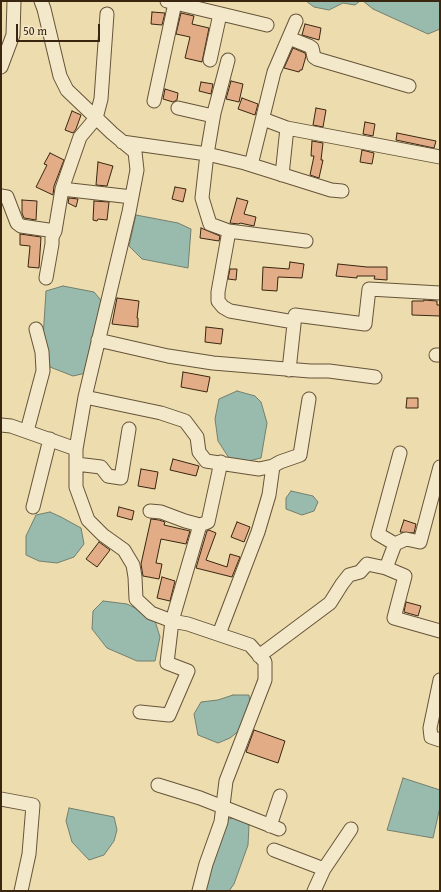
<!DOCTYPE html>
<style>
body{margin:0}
#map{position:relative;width:441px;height:892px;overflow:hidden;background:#ecdcae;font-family:"Gentium Book Plus",serif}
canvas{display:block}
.frame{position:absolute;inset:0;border:2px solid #3a2610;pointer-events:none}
.scale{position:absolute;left:16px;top:24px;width:84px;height:18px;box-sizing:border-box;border:2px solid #3a2610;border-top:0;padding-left:5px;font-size:12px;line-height:14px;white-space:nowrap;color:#3a2610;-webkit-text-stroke:3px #f3e8ca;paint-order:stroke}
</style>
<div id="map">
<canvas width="441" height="892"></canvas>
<div class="frame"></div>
<div class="scale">50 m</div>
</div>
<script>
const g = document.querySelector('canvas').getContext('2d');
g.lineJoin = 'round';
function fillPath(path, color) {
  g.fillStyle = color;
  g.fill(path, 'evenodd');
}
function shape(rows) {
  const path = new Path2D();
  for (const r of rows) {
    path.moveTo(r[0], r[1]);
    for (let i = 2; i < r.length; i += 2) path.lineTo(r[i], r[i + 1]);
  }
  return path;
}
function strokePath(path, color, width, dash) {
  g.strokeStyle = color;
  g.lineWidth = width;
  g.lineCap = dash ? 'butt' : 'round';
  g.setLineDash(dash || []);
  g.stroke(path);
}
const water = shape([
 [306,1,360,1,355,5,343,3,329,10,314,7,306,1],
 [363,1,440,1,440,29,428,34,373,9,363,1],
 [136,215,178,223,191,229,188,268,142,259,129,246,136,215],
 [63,286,94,292,100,299,102,305,86,373,73,376,50,367,43,339,46,291,63,286],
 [237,391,255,396,261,402,267,423,261,458,244,462,229,458,218,441,215,419,219,399,237,391],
 [291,491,313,496,318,502,314,511,302,515,286,509,286,498,291,491],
 [50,512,61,517,81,528,84,544,74,557,57,563,39,561,26,555,26,536,36,515,50,512],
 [103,601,127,604,143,612,155,621,160,637,155,661,137,661,107,648,92,629,93,611,103,601],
 [233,695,249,695,250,704,240,730,230,738,218,743,198,735,194,714,201,702,218,700,233,695],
 [403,778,440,790,440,807,433,838,387,830,403,778],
 [69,808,114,817,117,830,114,841,104,855,89,860,72,842,66,821,69,808],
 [239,818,249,825,248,845,234,884,229,891,204,891,226,819,239,818]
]);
const building = shape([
 [152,12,165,13,162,25,151,24,152,12],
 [181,13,194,16,192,24,209,28,202,62,185,58,190,37,176,34,181,13],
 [305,24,321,28,319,40,302,35,305,24],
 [293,48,305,53,306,56,302,70,300,70,299,72,284,68,293,48],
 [231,81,243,84,239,102,226,99,231,81],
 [201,82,213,84,211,94,199,91,201,82],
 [165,89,178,93,177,100,173,102,163,99,165,89],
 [242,98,258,104,255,115,238,109,242,98],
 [316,108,326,110,323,127,313,125,316,108],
 [72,111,81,115,76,129,73,133,65,130,72,111],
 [365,122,375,124,373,136,363,134,365,122],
 [397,133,436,141,434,148,396,140,397,133],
 [312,141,323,143,321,160,323,160,319,178,310,175,314,156,311,156,312,141],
 [362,150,374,153,372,164,360,162,362,150],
 [50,153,64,160,54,186,53,195,36,187,47,165,44,164,50,153],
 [98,162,113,166,107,186,96,185,98,162],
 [175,187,186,189,183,202,172,199,175,187],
 [69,198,78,199,76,207,68,203,69,198],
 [237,198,248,201,244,214,256,217,254,226,240,223,239,224,230,223,237,198],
 [22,200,37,201,36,220,24,218,22,213,22,200],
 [94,201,109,202,107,220,98,219,97,221,93,220,94,201],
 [201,228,220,236,219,241,200,238,201,228],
 [20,234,41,237,39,268,28,267,30,246,20,245,20,234],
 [290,262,304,264,302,278,278,277,277,291,262,290,263,267,289,269,290,262],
 [338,264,367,267,387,267,387,280,374,279,375,276,357,276,357,278,336,276,338,264],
 [230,269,237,269,236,280,228,279,230,269],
 [117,298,139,301,137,318,138,318,138,327,112,324,117,298],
 [424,300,437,301,437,305,440,305,440,316,412,315,412,301,424,301,424,300],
 [206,327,223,329,221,344,205,342,206,327],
 [183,372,210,377,207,392,181,387,183,372],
 [407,398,418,398,418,408,406,408,407,398],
 [173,459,199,466,196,476,170,470,173,459],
 [141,469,158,472,155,489,138,486,141,469],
 [119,507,134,511,132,520,117,516,119,507],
 [151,519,159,520,165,522,164,525,190,531,186,544,161,539,156,563,162,564,159,579,143,576,141,564,151,519],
 [404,520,416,524,414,533,400,532,404,520],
 [237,522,250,527,244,542,231,537,237,522],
 [209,530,216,533,206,560,227,567,230,554,240,557,232,577,196,568,207,531,209,530],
 [99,542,110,550,97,567,86,559,99,542],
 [162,577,175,581,170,601,157,598,162,577],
 [406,602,421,606,418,616,404,612,406,602],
 [254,730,285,741,278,763,246,752,254,730]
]);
const minor = shape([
 [41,1,44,9,60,76,67,90,112,133,135,152,137,170,129,212,85,397,76,449,76,487,88,520,103,535,124,550,133,565,135,577,136,599,151,613,172,621,188,624,250,645,265,662,265,680,226,781,221,822,206,864,199,891],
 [167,1,267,25],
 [289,38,309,46,312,48,314,57,317,59,409,86],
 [210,60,220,14],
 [228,60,214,113,207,154,245,163,331,190,342,191],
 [1,67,13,35,14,1],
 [154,101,175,3],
 [178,108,213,116],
 [263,119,287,128],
 [122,142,207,154,202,198,210,224,229,231,306,241],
 [251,165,274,72,296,21],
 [282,175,287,128,440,157],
 [62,189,132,197],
 [1,196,7,197,17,223,21,226,55,231],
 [229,231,218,292,218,301,223,307,230,311,294,322],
 [46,278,52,244,52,237,55,231,62,189,80,137,96,118,101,99,107,14],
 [98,340,168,356,213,363,310,371,329,371,375,377],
 [436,355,440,355],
 [289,370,295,315,365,324,369,289,440,293],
 [85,397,161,413,185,421,197,437,199,452,206,461,259,469,273,466,280,462,300,455,309,399],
 [1,425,11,426,76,449],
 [27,431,43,371,42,352,36,329],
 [400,453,378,534,395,544,386,568,405,576,394,618,440,631],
 [76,464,101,467,108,476,121,478,129,429],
 [33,507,50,439],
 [150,511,161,512,185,521,200,525],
 [395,544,406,539,420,542,440,467],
 [219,634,258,532,269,495,273,466],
 [259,656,330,603,342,584,349,575,360,572,367,564,386,568],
 [440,680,430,728,431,737,440,740],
 [140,712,169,715,188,671,167,663,172,621,200,525,208,522,221,462],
 [158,785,200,798,279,829],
 [1,799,33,805,29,854,21,891],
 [270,826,280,796],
 [274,850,324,869],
 [314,891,324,869,351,829]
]);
fillPath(water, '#99bbad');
strokePath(water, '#737f6e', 1);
fillPath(building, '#e2ac87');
strokePath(building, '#3a2610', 1);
strokePath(minor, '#665438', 15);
strokePath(minor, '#f3e8ca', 13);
</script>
